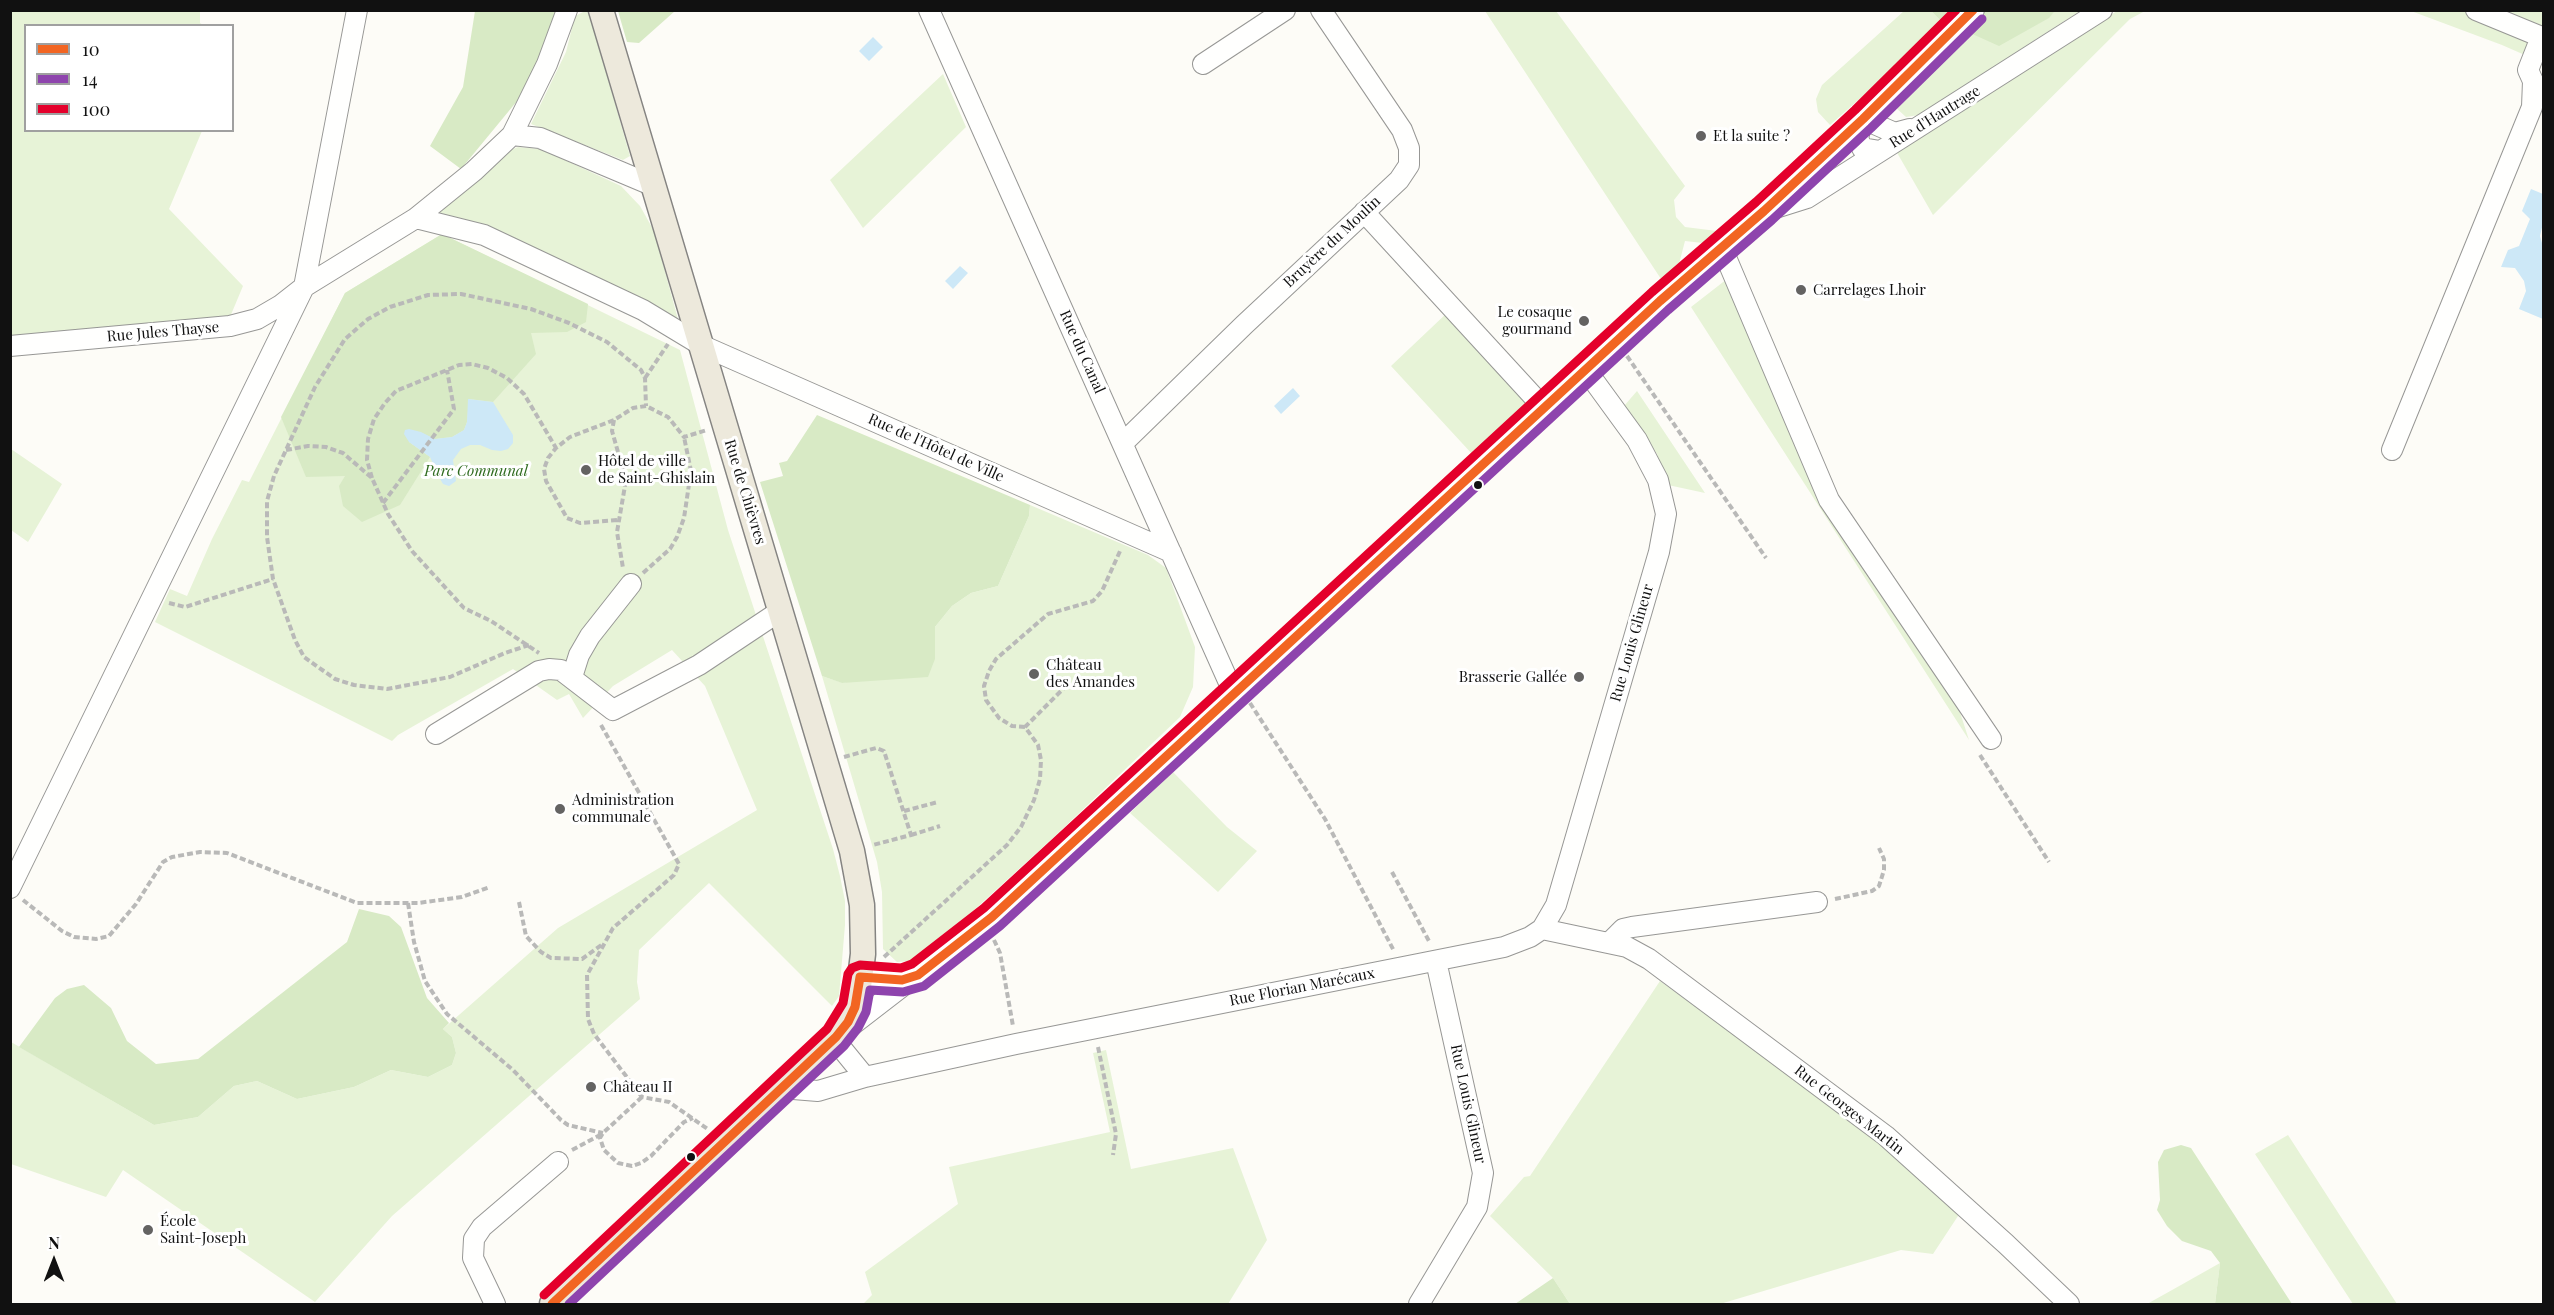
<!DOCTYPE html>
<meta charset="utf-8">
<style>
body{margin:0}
#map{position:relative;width:2554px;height:1315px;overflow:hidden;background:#fdfcf7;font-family:"Playfair Display",serif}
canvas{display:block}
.frame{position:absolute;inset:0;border:12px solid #111;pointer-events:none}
.legend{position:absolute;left:24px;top:24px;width:210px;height:108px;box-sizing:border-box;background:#fff;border:2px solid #a0a0a0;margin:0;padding:8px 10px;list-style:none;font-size:18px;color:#111}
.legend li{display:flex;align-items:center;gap:12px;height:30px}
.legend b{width:30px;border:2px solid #a0a0a0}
.north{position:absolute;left:24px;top:1231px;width:60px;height:60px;-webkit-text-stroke:4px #fff;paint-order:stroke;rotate:0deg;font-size:16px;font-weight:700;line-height:24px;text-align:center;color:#111}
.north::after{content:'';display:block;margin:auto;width:21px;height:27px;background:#111;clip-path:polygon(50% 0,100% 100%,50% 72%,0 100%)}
</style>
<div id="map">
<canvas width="2554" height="1315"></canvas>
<div class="frame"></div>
<ul class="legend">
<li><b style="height:8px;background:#f26522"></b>10</li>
<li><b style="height:8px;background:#8e44ad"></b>14</li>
<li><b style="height:8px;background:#e4002b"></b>100</li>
</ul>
<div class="north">N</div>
</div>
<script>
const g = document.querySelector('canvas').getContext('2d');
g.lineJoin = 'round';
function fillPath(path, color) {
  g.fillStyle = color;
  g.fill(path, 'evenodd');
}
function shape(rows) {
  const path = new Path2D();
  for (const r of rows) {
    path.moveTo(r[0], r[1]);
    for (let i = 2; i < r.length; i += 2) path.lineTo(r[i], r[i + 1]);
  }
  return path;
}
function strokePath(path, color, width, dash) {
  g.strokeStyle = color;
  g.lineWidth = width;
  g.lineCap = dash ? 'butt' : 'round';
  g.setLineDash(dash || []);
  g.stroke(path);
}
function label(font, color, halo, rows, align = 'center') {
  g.font = font + ' "Playfair Display",serif';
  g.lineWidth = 6;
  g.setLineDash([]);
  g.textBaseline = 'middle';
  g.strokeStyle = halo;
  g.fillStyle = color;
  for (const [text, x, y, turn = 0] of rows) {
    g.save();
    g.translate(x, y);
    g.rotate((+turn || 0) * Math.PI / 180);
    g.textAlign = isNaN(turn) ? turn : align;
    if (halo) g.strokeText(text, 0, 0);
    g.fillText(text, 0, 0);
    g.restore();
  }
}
const green = shape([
 [11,11,200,11,200,23,203,25,26,26,26,130,202,131,169,209,243,286,230,317,11,338],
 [585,11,589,13,630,156,623,160,531,124,566,52,575,16],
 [1485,11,1556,11,1685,186,1674,200,1676,217,1685,227,1717,231,1703,243,1685,241,1679,264,1661,279],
 [1904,11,1931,11,1939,19,1999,45,2048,18,2055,11,2080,11,1919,115,1906,117,1873,87,1830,125,1818,112,1816,99,1822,85],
 [2117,11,2145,11,2130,19,1933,215,1896,151],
 [2411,11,2543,11,2543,63,2502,45],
 [943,74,966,127,863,228,830,180],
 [518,147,541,149,621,186,640,206,654,231,679,323,432,217,506,152],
 [442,234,680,350,728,530,833,849,840,876,845,901,845,925,839,996,832,1006,709,883,639,950,637,982,640,999,392,1216,315,1302,123,1170,106,1197,11,1164,11,1042,154,1125,198,1117,234,1086,257,1081,297,1099,354,1087,391,1070,428,1077,452,1065,456,1053,452,1037,443,1029,558,928,757,810,705,686,672,650,613,686,583,718,569,694,557,700,513,669,398,735,392,741,155,622,170,589,187,596,212,539,242,480,249,482,345,293],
 [1727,279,1823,497,1955,697,1969,740,1691,307],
 [1449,311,1531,402,1473,455,1391,366],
 [1637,391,1705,493,1668,485,1657,454,1624,406],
 [11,449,62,484,28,542,11,530],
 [1030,505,1148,555,1166,568,1195,647,1193,687,1180,717,1054,837,974,910,910,961,897,962,883,949,882,892,877,862,822,676,843,683,935,659,935,627,952,606,971,593,998,586,1029,516],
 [1173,772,1227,827,1257,851,1218,892,1130,813],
 [1660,981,1877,1138,1960,1213,1933,1254,1901,1250,1720,1304,1570,1304,1553,1278,1490,1216,1524,1177,1530,1176],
 [1106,1050,1131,1169,1233,1148,1267,1240,1228,1304,863,1304,872,1295,865,1272,958,1204,949,1167,1110,1132,1093,1053],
 [2288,1135,2397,1304,2353,1304,2255,1154],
 [2220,1263,2215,1304,2147,1304,2181,1285]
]);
const forest = shape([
 [475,11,557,11,527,89,461,169,430,146,463,87],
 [618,11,618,10,675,11,639,43,627,42],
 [1931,11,2055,11,2049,18,1999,46,1939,19],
 [442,234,588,304,586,322,567,332,531,333,536,354,493,402,469,399,467,422,464,430,452,437,409,442,430,457,400,505,362,522,343,506,339,486,345,476,306,477,281,417,345,293],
 [817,415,1030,505,1029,516,998,586,971,593,952,606,935,627,935,659,928,677,842,683,822,676,760,482,783,476,779,463,787,461],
 [359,909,389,916,401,927,427,998,449,1023,443,1029,452,1037,456,1053,452,1065,428,1077,391,1070,354,1087,297,1099,257,1081,234,1086,198,1117,154,1125,19,1047,55,998,67,989,84,985,111,1008,127,1041,156,1064,198,1059,347,942],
 [2181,1145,2191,1148,2292,1304,2215,1304,2220,1263,2211,1251,2182,1241,2167,1226,2157,1210,2160,1200,2158,1162,2164,1150],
 [1553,1278,1570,1304,1515,1304]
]);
const water = shape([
 [873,37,883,47,869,61,859,51],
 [2531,189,2543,194,2543,223,2540,236,2544,250,2543,319,2519,309,2526,291,2524,281,2515,268,2501,267,2508,250,2519,246,2530,219,2522,211],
 [960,266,968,273,953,289,945,281],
 [1293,388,1300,396,1281,414,1274,406],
 [468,399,493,402,513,435,513,443,508,449,501,451,492,450,480,445,470,445,461,449,453,460,456,481,449,486,443,484,439,477,430,457,409,442,404,434,405,430,409,429,421,432,435,439,452,437,464,430,467,422]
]);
const path = shape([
 [1627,356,1766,558],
 [645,378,668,344],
 [614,420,612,431,626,480,617,532,623,568],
 [286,450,308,446,326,447,343,453,372,478,388,514,412,551,464,608,491,621,539,653],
 [372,478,367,460,368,439,374,419,385,403,396,391,459,365,472,364,488,368,507,378,524,394,556,448],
 [383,503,454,409,447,370],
 [617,520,580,523,567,518,546,481,544,469,548,458,556,448,570,437,614,420,633,408,646,406,668,417,684,437,707,430],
 [643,573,670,549,677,537,684,518,691,471,684,437],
 [169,603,185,607,273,579],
 [529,645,505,653,450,677,387,689,354,685,335,679,304,657,295,640,273,579,267,537,267,501,274,476,315,387,345,339,368,319,390,307,428,295,461,294,531,309,569,323,607,342,641,370,645,378,646,406],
 [1250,703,1325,819,1394,951],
 [601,725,679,864,674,875,613,928,587,975,588,1019,594,1034,642,1097,669,1102,709,1130],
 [1025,727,1012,726,999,718,986,700,984,686,989,671,996,659,1048,614,1093,601,1102,591,1121,549],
 [1980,755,2049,862],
 [844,757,876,748,884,751,911,835,873,845],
 [904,811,938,802],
 [911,835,940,826],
 [1392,872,1430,943],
 [1835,899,1872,891,1879,886,1884,870,1884,859,1879,848],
 [23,900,62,931,74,937,96,939,109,936,136,904,163,862,172,857,200,852,227,853,357,903,418,903,462,897,490,887],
 [519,902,526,936,541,952,551,958,582,959,603,944],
 [408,903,414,942,425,981,447,1014,513,1070,561,1120,568,1125,603,1133],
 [994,940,1000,953,1013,1026],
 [884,957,1007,845,1021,827,1034,800,1040,779,1041,760,1038,745,1025,727,1068,684],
 [1098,1047,1116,1134,1113,1155],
 [642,1097,603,1133,600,1138,604,1150,618,1163,632,1166,641,1163,651,1156,684,1122,693,1118],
 [572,1150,602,1134]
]);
const minor = shape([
 [929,10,1234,694],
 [2476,10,2544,38],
 [1203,64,1285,10],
 [512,135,547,64,567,10],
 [1880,151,1862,148,1858,138,1863,119,1895,133,1910,129],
 [1769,210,1807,198,2102,10],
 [1364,212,1544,408],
 [416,218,484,235,643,310,701,345,1171,552],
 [1722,248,1829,500,1991,739],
 [10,346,230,326,257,319,281,305,304,287,416,218,474,171,512,135,540,138,654,186],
 [1123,443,1244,325,1399,180,1409,165,1409,148,1402,130,1321,10],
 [2392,450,2532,107,2533,81,2528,70,2541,37],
 [572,677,579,655,590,636,631,584],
 [436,734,539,671,549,669,561,670,613,710,699,665,780,611],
 [10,888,304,287,357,10],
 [1542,929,1627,947,1649,959,1886,1136,2006,1244,2069,1304],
 [1609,943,1623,929,1632,927,1817,902],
 [860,977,902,980,918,975,992,917,1660,301,1764,211,1863,119,1974,10],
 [843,1032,913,978],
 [834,1039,865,1077],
 [781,1088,818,1091,865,1077,1016,1044,1504,947,1530,937,1542,929,1556,905,1659,552,1666,514,1658,480,1637,440,1586,370],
 [495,1304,473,1258,474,1239,482,1227,558,1162],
 [1419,1304,1477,1207,1483,1173,1436,961]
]);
const major = shape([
 [552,1304,836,1037,848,1022,855,1007,858,995,863,954,862,905,852,851,601,10]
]);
const bus1 = shape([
 [552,1304,836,1037,848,1022,855,1007,860,977,902,980,918,975,992,917,1660,301,1764,211,1863,119,1973,10]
]);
const bus2 = shape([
 [569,1304,844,1046,858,1028,866,1012,870,990,903,992,924,986,1000,926,1668,310,1772,220,1871,128,1982,19]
]);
const bus3 = shape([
 [544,1295,827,1029,843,1003,848,974,852,968,860,965,901,968,912,964,984,908,1652,292,1756,202,1855,110,1956,10]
]);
const markers = [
 [1701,136,6,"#646362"],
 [1801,290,6,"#646362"],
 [1584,321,6,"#646362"],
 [586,470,6,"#646362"],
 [1478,485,5,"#111"],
 [1034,674,6,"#646362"],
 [1579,677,6,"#646362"],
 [560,809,6,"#646362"],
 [591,1087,6,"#646362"],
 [691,1157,5,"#111"],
 [148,1230,6,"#646362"]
];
const streetNames = [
 ["Rue d'Hautrage",1935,117,-32],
 ["Bruyère du Moulin",1332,242,-43],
 ["Rue Jules Thayse",163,332,-5],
 ["Rue du Canal",1082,352,66],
 ["Rue de l'Hôtel de Ville",936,448,24],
 ["Rue de Chièvres",745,492,73],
 ["Rue Louis Glineur",1632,643,-74],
 ["Rue Florian Marécaux",1302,987,-11],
 ["Rue Louis Glineur",1468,1104,78],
 ["Rue Georges Martin",1849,1110,38]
];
const poiNames = [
 ["Et la suite ?",1713,136],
 ["Carrelages Lhoir",1813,290],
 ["Le cosaque",1572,312,"right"],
 ["gourmand",1572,329,"right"],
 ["Hôtel de ville",598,461],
 ["de Saint-Ghislain",598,478],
 ["Château",1046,665],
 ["des Amandes",1046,682],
 ["Brasserie Gallée",1567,677,"right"],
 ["Administration",572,800],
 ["communale",572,817],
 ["Château II",603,1087],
 ["École",160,1221],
 ["Saint-Joseph",160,1238]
];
const parkNames = [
 ["Parc Communal",476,471]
];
fillPath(green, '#e7f3d7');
fillPath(forest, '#d8eac5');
fillPath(water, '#cde8f7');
strokePath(minor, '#979795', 22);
strokePath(major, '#858482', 27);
strokePath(path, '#b9b9b8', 4, [6, 3]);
strokePath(minor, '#fffffe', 20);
strokePath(major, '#ede9dc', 24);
strokePath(bus1, '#f26522', 9);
strokePath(bus2, '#8e44ad', 9);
strokePath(bus3, '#e4002b', 9);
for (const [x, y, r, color] of markers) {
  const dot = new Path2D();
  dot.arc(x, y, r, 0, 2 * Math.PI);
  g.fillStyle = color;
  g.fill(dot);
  strokePath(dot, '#fff', 2);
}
label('15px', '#111', '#fff', streetNames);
label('15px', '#111', '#fff', poiNames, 'left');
label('italic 15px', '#2f6b1f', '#fff', parkNames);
</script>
